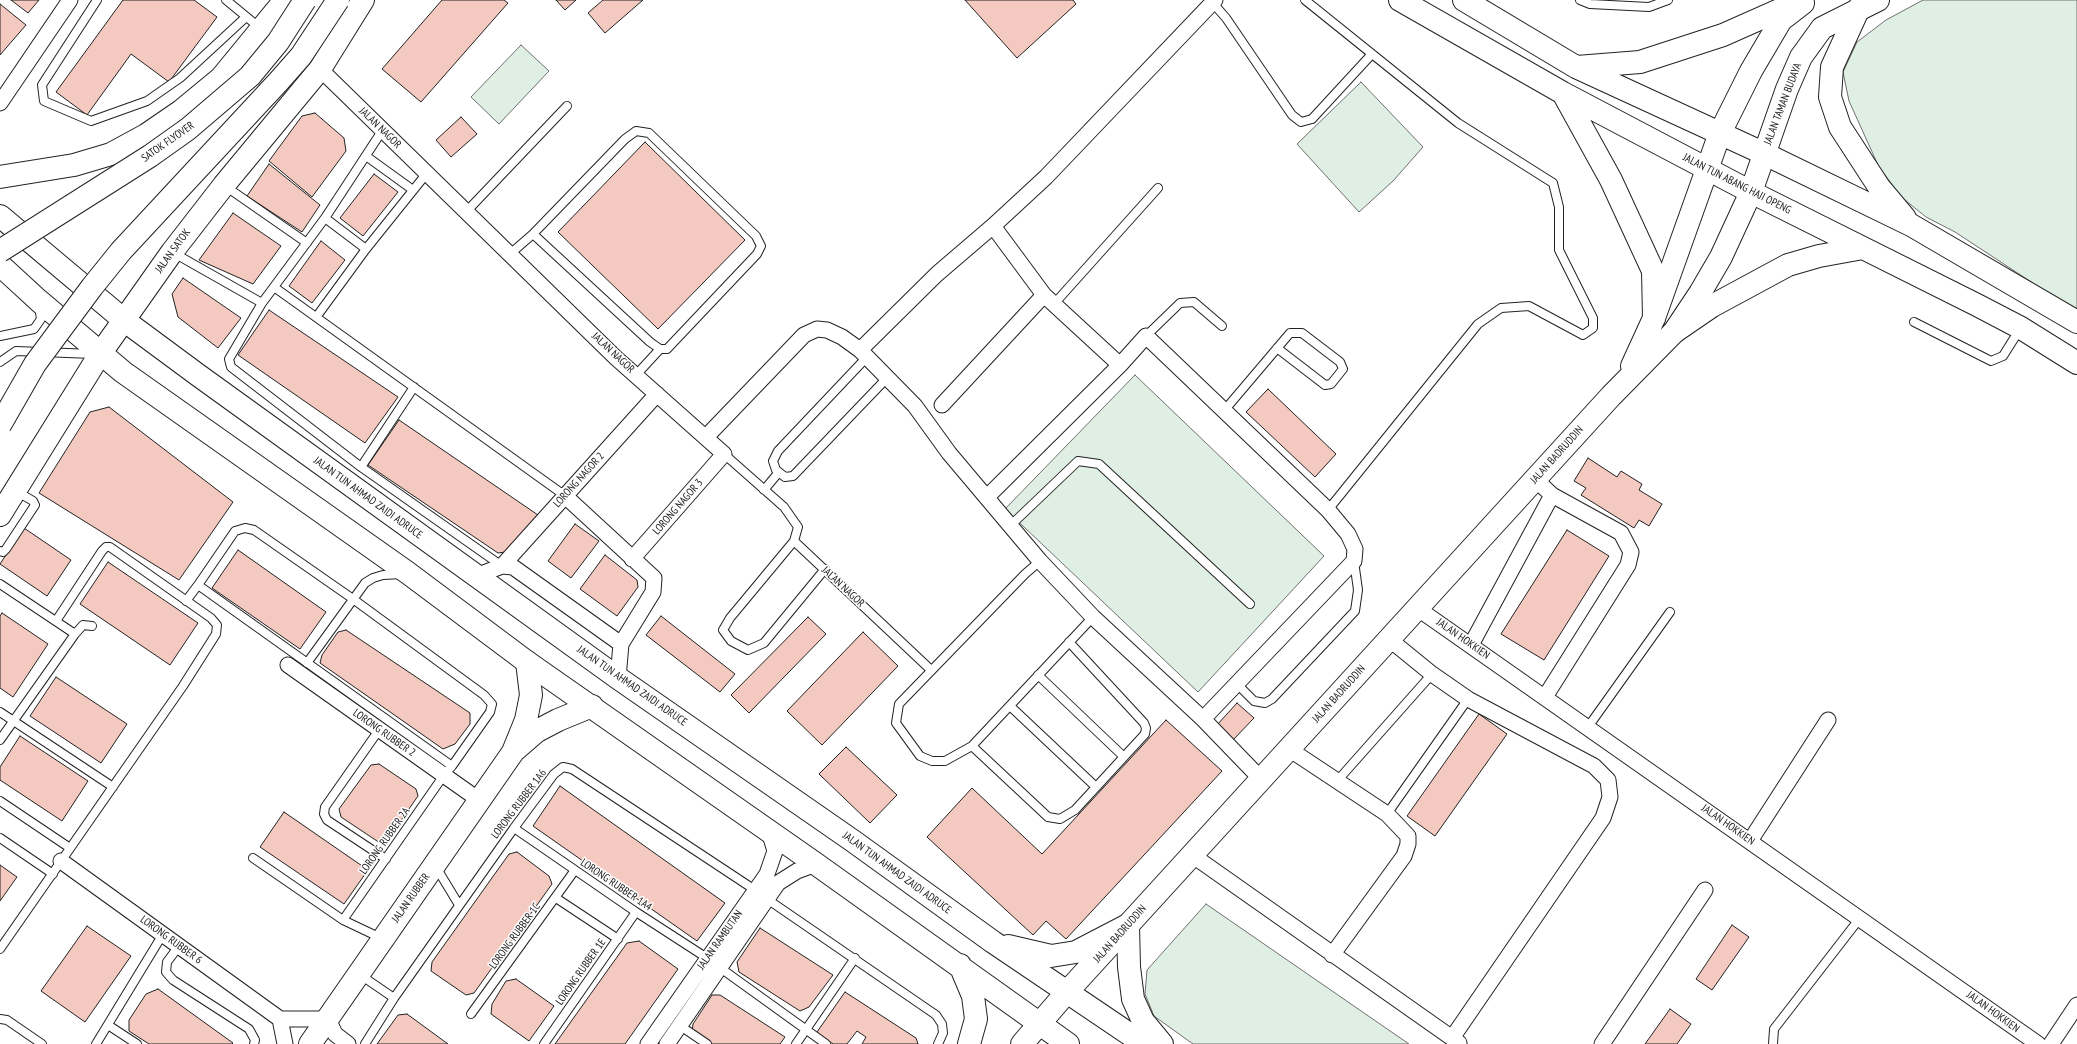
<!DOCTYPE html>
<style>
body{margin:0}
canvas{display:block;background:#fff}
</style>
<canvas width="2077" height="1044"></canvas>
<script>
const g = document.querySelector('canvas').getContext('2d');
g.lineJoin = 'round';
function fillPath(path, color) {
  g.fillStyle = color;
  g.fill(path, 'evenodd');
}
function shape(rows) {
  const path = new Path2D();
  for (const r of rows) {
    path.moveTo(r[0], r[1]);
    for (let i = 2; i < r.length; i += 2) path.lineTo(r[i], r[i + 1]);
  }
  return path;
}
function strokePath(path, color, width, dash) {
  g.strokeStyle = color;
  g.lineWidth = width;
  g.lineCap = dash ? 'butt' : 'round';
  g.setLineDash(dash || []);
  g.stroke(path);
}
function label(font, color, halo, rows, align = 'center') {
  g.font = font + ' "PT Sans Narrow",sans-serif';
  g.lineWidth = 3;
  g.setLineDash([]);
  g.textBaseline = 'middle';
  g.strokeStyle = halo;
  g.fillStyle = color;
  for (const [text, x, y, turn = 0] of rows) {
    g.save();
    g.translate(x, y);
    g.rotate((+turn || 0) * Math.PI / 180);
    g.textAlign = isNaN(turn) ? turn : align;
    if (halo) g.strokeText(text, 0, 0);
    g.fillText(text, 0, 0);
    g.restore();
  }
}
const green = shape([
 [1923,0,2077,0,2077,312,1955,232,1926,217,1900,196,1878,165,1849,101,1843,72,1857,42,1886,20,1923,0],
 [521,45,549,71,499,124,471,97,521,45],
 [1361,82,1423,147,1393,181,1359,212,1297,144,1361,82],
 [1135,375,1324,556,1198,692,1005,509,1135,375],
 [1206,904,1409,1044,1193,1044,1154,1016,1145,994,1147,970,1206,904]
]);
const building = shape([
 [11,0,39,0,28,13,11,0],
 [123,0,194,0,217,17,169,82,131,54,87,115,56,92,123,0],
 [442,0,504,0,508,3,421,102,382,69,442,0],
 [556,0,576,0,565,10,556,0],
 [603,0,643,0,605,33,588,13,603,0],
 [965,0,1073,0,1076,4,1017,58,965,0],
 [0,4,26,25,0,55,0,4],
 [315,113,344,138,346,151,312,197,269,161,302,116,315,113],
 [461,117,477,134,451,157,436,140,461,117],
 [645,142,745,240,658,329,558,232,645,142],
 [269,164,320,205,302,232,247,196,269,164],
 [374,174,398,192,363,236,340,218,374,174],
 [233,213,281,246,253,284,199,260,233,213],
 [321,241,345,260,312,303,289,286,321,241],
 [183,278,241,318,218,348,178,317,172,294,183,278],
 [269,310,398,397,365,443,238,355,269,310],
 [1268,389,1336,454,1315,477,1246,412,1268,389],
 [109,407,233,502,179,580,39,493,90,412,109,407],
 [399,420,538,515,513,551,498,553,368,465,399,420],
 [1588,458,1617,477,1621,471,1642,484,1639,490,1662,504,1649,526,1639,520,1634,528,1581,495,1586,488,1574,481,1588,458],
 [575,524,599,541,571,578,548,561,575,524],
 [24,528,71,560,47,596,0,564,24,528],
 [1567,530,1609,556,1544,660,1501,634,1567,530],
 [238,550,326,612,300,649,212,588,238,550],
 [605,555,637,580,638,587,617,616,580,589,605,555],
 [108,562,198,623,170,665,80,604,108,562],
 [2,613,48,644,13,697,0,688,0,616,2,613],
 [661,616,735,674,720,692,646,635,661,616],
 [808,617,826,634,749,713,731,695,808,617],
 [346,630,470,713,470,724,455,744,443,749,320,663,322,655,338,632,346,630],
 [863,632,898,666,822,745,787,711,863,632],
 [56,677,127,724,101,763,30,716,56,677],
 [1237,703,1254,718,1233,740,1217,725,1237,703],
 [1479,714,1507,734,1435,836,1407,816,1479,714],
 [1166,720,1222,771,1066,939,1046,921,1033,935,927,837,972,788,1042,854,1166,720],
 [20,736,88,781,62,821,0,780,0,767,20,736],
 [846,747,897,795,870,823,819,774,846,747],
 [379,764,416,789,418,796,386,842,380,843,341,817,339,809,371,765,379,764],
 [560,786,725,903,697,941,533,826,560,786],
 [284,812,368,870,344,904,260,847,284,812],
 [517,852,549,876,552,884,474,993,466,995,431,971,432,962,509,854,517,852],
 [0,865,17,877,0,901,0,865],
 [1732,925,1749,937,1712,990,1696,979,1732,925],
 [87,926,131,956,85,1022,41,991,87,926],
 [760,928,833,975,809,1007,800,1011,739,972,737,962,760,928],
 [639,941,678,969,625,1044,555,1044,627,943,639,941],
 [516,979,554,1006,529,1041,491,1014,492,1004,506,981,516,979],
 [158,989,233,1043,232,1044,149,1044,129,1031,129,1020,146,994,158,989],
 [845,992,916,1038,918,1044,862,1044,866,1037,857,1031,847,1044,833,1044,817,1032,845,992],
 [712,995,720,995,785,1037,780,1044,712,1044,692,1032,693,1024,712,995],
 [1670,1009,1691,1024,1677,1044,1645,1044,1670,1009],
 [407,1014,448,1044,377,1044,398,1015,407,1014]
]);
const lane = shape([
 [97,0,42,85,44,101,91,121,147,101,180,78,246,17],
 [226,0,260,28],
 [1305,0,1458,123,1553,183,1559,207,1559,250,1593,318,1593,328,1583,335,1529,306,1501,308,1478,324,1328,510],
 [1580,0,1590,4,1649,7,1668,0],
 [1212,2,1226,18,1292,115,1301,122,1312,119,1371,55],
 [382,131,325,218,262,303,229,359,231,367,361,467,502,566],
 [366,156,413,190],
 [225,186,307,243],
 [466,212,567,106],
 [325,218,366,249],
 [172,252,262,303],
 [510,254,533,234,625,139,636,131,649,133,756,236,761,246,757,254,667,349,660,349,650,342,533,234],
 [274,287,564,495],
 [1054,304,1158,188],
 [317,316,366,249,427,173],
 [1914,322,1991,361,2003,356,2020,329],
 [0,336,34,329,41,319,39,307],
 [1146,336,1180,303,1194,302,1222,326],
 [867,357,778,451,773,461,776,470,785,477,793,476,887,378],
 [0,362,16,351,93,354],
 [636,375,660,349],
 [1223,412,1290,333,1302,333,1340,362,1343,369,1331,384,1325,385,1277,348],
 [724,454,784,507,798,527,794,541,931,670],
 [361,467,414,387],
 [764,490,779,472],
 [1011,525,1078,461,1099,464,1250,604],
 [794,541,730,618,723,630,731,641,748,650,764,643,825,569],
 [0,551,3,552,6,549,35,505,33,501,16,491],
 [1040,561,1025,574,899,704,896,723,920,756,932,761,945,761,972,746,1093,617],
 [0,584,75,634],
 [186,601,198,585],
 [307,663,365,583,373,578,383,575,402,574],
 [1038,675,1123,756],
 [1237,684,1254,701,1265,703,1272,699,1355,611,1358,590,1354,561],
 [1010,706,1096,787],
 [0,712,113,787],
 [1588,727,1670,612],
 [379,730,325,807,324,814,327,820,386,859],
 [0,740,75,634,83,625,92,626],
 [972,746,1048,817,1060,819,1075,810,1145,734,1146,728,1144,723,1069,642],
 [1338,780,1432,674],
 [0,801,70,848],
 [1387,814,1468,699],
 [514,828,636,912,707,958],
 [0,838,53,874],
 [253,858,343,920,383,939],
 [436,867,459,905],
 [556,898,618,939],
 [767,899,936,1015,942,1024,943,1033,938,1044],
 [343,920,444,775,452,766,490,712,492,704,484,695,353,599,254,530,245,528,235,531,198,585,452,766],
 [179,946,167,962,166,972,173,980,249,1029,255,1040,254,1044],
 [0,949,183,686,216,634,217,625,211,618,110,547,106,547,102,551,56,621],
 [719,967,826,1044],
 [359,974,394,998],
 [471,1014,575,870],
 [0,1019,7,1020,42,1044],
 [108,1025,137,1044],
 [679,1025,707,1044],
 [96,1044,163,934],
 [365,1044,394,998,514,828,554,774,563,767,572,769,755,890],
 [544,1044,636,912],
 [796,1044,855,958],
 [1773,1044,1774,1029,1860,918]
]);
const street = shape([
 [320,69,616,358,724,454,632,559],
 [0,103,70,0],
 [993,226,1044,295,1120,365],
 [860,350,937,274,993,226,1046,177,1215,0],
 [942,405,1044,295],
 [706,437,804,335,817,329,827,330,842,337,860,350,915,406,949,453,1040,561,1093,617,1203,719,1261,779],
 [1535,479,1552,495,1621,533,1631,552,1628,565,1545,697],
 [564,495,654,578,653,592,621,644],
 [987,497,1120,365,1146,336,1328,510,1348,534,1355,549,1354,561,1203,719],
 [502,566,657,394],
 [476,576,502,566,513,567,621,644,618,678],
 [1417,608,2038,1044],
 [1389,639,1432,674,1468,699,1594,766,1608,780,1610,797,1603,818,1452,1038],
 [1471,645,1552,495],
 [288,665,479,800],
 [1289,749,1387,814,1408,836,1408,844,1404,856,1332,955],
 [1750,841,1828,720],
 [1192,855,1459,1043],
 [61,861,280,1019],
 [280,1019,328,1019,335,1034,348,1044],
 [280,1019,285,1044],
 [648,1044,767,874,775,851,769,831],
 [667,1044,778,883,797,871,816,864],
 [1602,1044,1705,890],
 [2051,1044,2077,1005]
]);
const secondary = shape([
 [1632,366,1654,318,1720,133,1751,71,1781,20,1803,3],
 [515,750,537,731,558,720,592,706],
 [310,1044,513,752,526,720,531,695,527,662],
 [1022,1044,1066,993,1611,396,1674,332,1700,293,1721,257,1751,192,1787,89,1801,57,1822,28,1878,0]
]);
const primary = shape([
 [1400,0,1563,93,1751,192,1977,305,2021,328,2077,363],
 [1464,0,1576,67,1765,154,1911,225,2077,322],
 [1859,8,1832,67,1830,97,1840,127,1879,187,1905,218],
 [1577,67,1640,62,1723,35,1802,0],
 [1563,93,1611,180,1653,271,1654,318],
 [0,177,74,165,111,154,146,135,181,111,221,78,285,0],
 [0,216,125,321,198,375,618,678,853,841,993,942,1144,1044],
 [0,265,38,300,123,372,408,573,527,662,816,864,1068,1044],
 [1674,332,1712,306,1788,265,1819,256,1863,248],
 [0,515,100,354,172,252,224,185,320,69,363,0],
 [1008,946,1051,956,1076,952,1128,925,1129,967,1133,999,1143,1021,1162,1044],
 [960,965,973,996,976,1019,969,1044]
]);
const primaryBridge = shape([
 [0,251,150,156,188,129,250,76,278,42,305,0],
 [0,425,35,364,92,287,121,251,279,81,301,56,338,0]
]);
const streetNames = [
 ["JALAN TAMAN BUDAYA",1783,104,-69],
 ["JALAN NAGOR",380,128,44],
 ["SATOK FLYOVER",168,142,-35],
 ["JALAN TUN ABANG HAJI OPENG",1737,184,27],
 ["JALAN SATOK",173,251,-54],
 ["JALAN NAGOR",613,353,43],
 ["JALAN BADRUDDIN",1557,455,-48],
 ["LORONG NAGOR 2",579,480,-48],
 ["JALAN TUN AHMAD ZAIDI ADRUCE",368,498,36],
 ["LORONG NAGOR 3",678,507,-49],
 ["JALAN NAGOR",843,587,43],
 ["JALAN HOKKIEN",1463,639,35],
 ["JALAN TUN AHMAD ZAIDI ADRUCE",632,686,35],
 ["JALAN BADRUDDIN",1339,694,-48],
 ["LORONG RUBBER 2",384,733,35],
 ["LORONG RUBBER 1A6",519,804,-53],
 ["JALAN HOKKIEN",1728,825,35],
 ["LORONG RUBBER 2A",385,841,-55],
 ["JALAN TUN AHMAD ZAIDI ADRUCE",897,873,36],
 ["LORONG RUBBER 1A4",616,885,34],
 ["JALAN RUBBER",411,898,-55],
 ["JALAN BADRUDDIN",1120,934,-48],
 ["LORONG RUBBER 1C",515,936,-54],
 ["LORONG RUBBER 6",171,940,36],
 ["JALAN RAMBUTAN",720,940,-55],
 ["LORONG RUBBER 1E",581,972,-55],
 ["JALAN HOKKIEN",1993,1012,36]
];
fillPath(green, '#e0efe3');
strokePath(green, '#6f6f6f', 1);
fillPath(building, '#f3c9c0');
strokePath(building, '#222', 1);
strokePath(lane, '#222', 10);
strokePath(street, '#222', 17);
strokePath(secondary, '#222', 24);
strokePath(primary, '#222', 24);
strokePath(lane, '#fff', 8);
strokePath(street, '#fff', 15);
strokePath(secondary, '#fff', 22);
strokePath(primary, '#fff', 22);
strokePath(primaryBridge, '#222', 24, []);
strokePath(primaryBridge, '#fff', 22);
label('11px', '#222', '#fff', streetNames);
</script>
